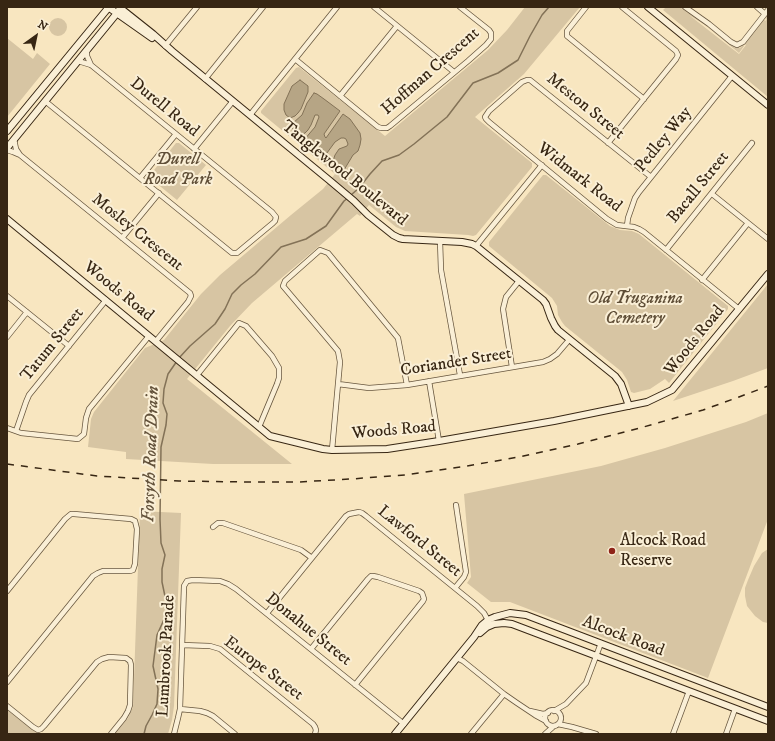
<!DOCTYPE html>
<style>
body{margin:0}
#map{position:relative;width:775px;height:741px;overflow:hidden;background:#f8e6c0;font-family:"IM FELL DW Pica",serif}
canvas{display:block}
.frame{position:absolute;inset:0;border:8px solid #372613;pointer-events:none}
.north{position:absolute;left:16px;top:16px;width:40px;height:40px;-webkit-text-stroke:3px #faefd6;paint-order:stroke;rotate:33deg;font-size:11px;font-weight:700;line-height:16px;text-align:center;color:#372613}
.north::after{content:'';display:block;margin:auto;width:14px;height:18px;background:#372613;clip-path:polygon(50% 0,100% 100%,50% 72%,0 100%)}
</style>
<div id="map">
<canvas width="775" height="741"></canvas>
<div class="frame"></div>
<div class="north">N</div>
</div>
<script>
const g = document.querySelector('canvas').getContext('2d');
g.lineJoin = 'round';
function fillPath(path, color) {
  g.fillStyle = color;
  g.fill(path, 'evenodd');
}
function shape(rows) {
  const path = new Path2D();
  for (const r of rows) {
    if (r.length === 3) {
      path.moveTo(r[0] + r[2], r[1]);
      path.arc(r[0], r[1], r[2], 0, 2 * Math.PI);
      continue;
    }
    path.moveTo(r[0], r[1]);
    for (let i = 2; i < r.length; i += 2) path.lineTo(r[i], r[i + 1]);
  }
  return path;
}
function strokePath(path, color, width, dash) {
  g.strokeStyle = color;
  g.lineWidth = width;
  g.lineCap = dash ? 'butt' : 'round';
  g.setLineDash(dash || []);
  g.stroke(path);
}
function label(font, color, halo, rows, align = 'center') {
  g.font = font + ' "IM FELL DW Pica",serif';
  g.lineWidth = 4;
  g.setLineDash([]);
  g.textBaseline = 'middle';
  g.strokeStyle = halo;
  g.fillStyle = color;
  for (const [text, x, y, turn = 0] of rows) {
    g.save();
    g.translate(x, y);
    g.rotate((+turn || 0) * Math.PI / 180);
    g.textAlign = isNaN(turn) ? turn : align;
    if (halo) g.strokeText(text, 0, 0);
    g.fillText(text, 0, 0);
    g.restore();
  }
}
const green = shape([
 [525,7,580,7,524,74,475,117,532,163,532,167,476,235,473,236,468,235,405,231,396,227,369,205,360,216,357,214,252,303,230,326,187,379,292,464,213,464,126,459,126,452,88,447,91,419,94,412,145,348,164,340,201,294,220,275,291,215,323,189,335,174,261,113,261,111,296,68,299,67,385,136,488,50,507,30],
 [666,7,680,7,687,12,705,24,735,48,740,48,743,45,744,46,739,53,705,25,689,15,739,54,746,45,744,44,764,19,765,21,767,19,765,18,768,14,768,97,663,10],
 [58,27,9],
 [7,38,33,59,37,53,50,64,7,117],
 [176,143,179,143,206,165,177,200,150,178,150,175],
 [543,175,546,175,610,226,620,230,632,231,639,234,728,306,728,309,669,383,665,379,650,389,634,393,631,392,627,380,622,372,565,326,562,322,558,315,557,306,552,298,489,246,489,242],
 [768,284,768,368,733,381,673,401],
 [768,413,768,519,708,678,510,602,491,602,467,583,471,577,464,494,601,466,665,448,746,422],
 [140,511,181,513,174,706,172,720,168,734,115,734,128,718,133,707],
 [768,549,768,623,763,622,755,616,747,606,745,596,745,588,748,580,754,566,762,553],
 [7,710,11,713,34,731,41,734,7,734]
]);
const water = shape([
 [300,80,308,86,308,92,301,109,298,113,295,116,290,118,286,115,284,110,284,104,292,86,300,80],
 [314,93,317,94,324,99,340,111,324,134,325,137,326,138,343,114,350,119,360,133,361,139,360,145,358,151,353,155,344,170,341,172,338,172,335,169,332,164,335,155,339,149,347,146,348,144,346,139,344,138,341,138,335,142,324,157,321,157,310,148,304,142,304,140,315,127,319,117,318,115,315,115,311,125,308,130,305,133,301,135,298,136,292,128,291,126,293,123,302,115,307,103,314,93]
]);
const stream = shape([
 [351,195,359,188,370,174,382,161,399,155,414,144,447,117,473,83,498,73,518,60,530,36,542,15,549,7],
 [179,358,190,346,215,324,225,309,232,294,241,285,255,274,281,247,306,239,326,226,344,201,348,198],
 [144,734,146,726,152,715,157,704,158,689,153,666,157,635,166,615,166,601,162,582,162,569,165,555,161,543,160,519,161,447,166,425,167,414,163,403,164,389,168,374,177,361]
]);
const street = shape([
 [374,7,454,72],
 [586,7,567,31,567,36,644,99],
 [685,7,709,24,731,42,737,45,743,42,768,10],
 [757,7,765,14],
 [165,46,197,7],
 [87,51,87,56,91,65],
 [295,59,378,127,381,128,387,128,390,126,468,61,486,45,491,39,491,33,489,30,460,7],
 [205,79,263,7],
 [340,96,397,26],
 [45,101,232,253,237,253,273,223,275,221,276,217,272,212,91,65,78,61],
 [250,115,337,7],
 [14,139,16,149,20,155],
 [608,143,676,59,678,55,676,51,622,7],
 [194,149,233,101],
 [7,150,13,152,20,155,190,293,191,296,188,302,156,341],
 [651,177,530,80,527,80,522,82,489,111,485,117,486,119,489,122,607,219,617,225,634,227,639,229,644,232,739,309],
 [140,178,176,134],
 [712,194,768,239],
 [627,226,628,218,635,198,639,192,732,76],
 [122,238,159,193],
 [440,241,441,270,460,375],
 [476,246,542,165],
 [666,250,752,143],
 [702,280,748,223],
 [7,296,69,346],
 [7,337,27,312],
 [512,367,503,309,506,297,519,281],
 [197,375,239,323,246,326,272,356,279,368,279,378,277,384,259,427],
 [429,381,439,441],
 [338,384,369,388,407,385,543,362,550,359,557,354,569,340],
 [7,428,21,433,78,439,84,434,86,418,89,409,149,336],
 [16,431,26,402,29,395,106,300],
 [332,450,340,362,338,351,283,286,285,281,320,250,328,253,398,338,407,385],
 [213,527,218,523,223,523,301,550,312,558],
 [455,588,464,577,466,572,456,505],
 [7,591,65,519,71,514,74,514,131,519,135,521,137,529,135,564,133,570,130,571,103,571,98,573,93,576,7,682],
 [267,613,346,516,349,514,359,512,362,513,366,516,477,606,484,613,489,622],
 [182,645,210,646,220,649,313,724,315,727,316,730,315,734],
 [311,649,368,579,371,576,373,576,378,577,419,591,422,593,424,599,423,601,355,685],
 [457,658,463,661,504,694,517,703,535,715,546,721],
 [7,706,33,727,38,730,41,729,44,726,97,662,102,659,109,657,126,658,130,661,131,665,130,705,128,711,124,718,111,734],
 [180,709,200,711,207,713,213,716,235,734],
 [553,718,8],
 [530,711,543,714,548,713],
 [554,711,566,704,586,683,601,643],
 [558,724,572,727,596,734],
 [174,734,178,718,180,709,184,586,187,581,193,580,220,581,228,584,236,589,404,724],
 [471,734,504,694],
 [545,734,554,726],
 [673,734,689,691],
 [726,734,735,709]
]);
const secondary = shape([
 [108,7,152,38],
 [119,7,153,34,172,51,329,180,354,201,368,215,393,235,399,238,403,239,462,242,472,244,476,246,543,300,546,304,551,318,555,326,558,330,615,376,621,384,629,406],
 [648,7,768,105],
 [7,131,109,7],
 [7,148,122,7],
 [7,219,195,374,270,436,323,449,332,450,387,449,439,441,554,421,647,402,672,390,768,274],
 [480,633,487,627,494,624,504,623,512,624,768,721],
 [395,734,474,637,482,625,488,620,495,617,510,613,526,615,768,707]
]);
const rail = shape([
 [7,464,97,476,179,481,247,482,298,482,351,479,405,475,461,467,519,457,578,444,640,428,703,410,739,397,768,386]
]);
const markers = [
 [612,551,4,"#8f2418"]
];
const streetNames = [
 ["Hoffman Crescent",431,72,-41],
 ["Meston Street",585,107,39],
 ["Durell Road",164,108,39],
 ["Pedley Way",664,140,-51],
 ["Tanglewood Boulevard",344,174,39],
 ["Widmark Road",579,178,38],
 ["Bacall Street",699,188,-51],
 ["Mosley Crescent",137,233,39],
 ["Woods Road",118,292,39],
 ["Woods Road",695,341,-51],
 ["Tatum Street",53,345,-51],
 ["Coriander Street",456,363,-9],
 ["Woods Road",394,431,-5],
 ["Lawford Street",419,542,39],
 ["Donahue Street",308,630,39],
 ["Alcock Road",623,637,21],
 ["Lumbrook Parade",167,656,-87],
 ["Europe Street",263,669,37]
];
const parkNames = [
 ["Durell",178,160],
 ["Road Park",178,180],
 ["Old Truganina",635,299],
 ["Cemetery",635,319]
];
const poiNames = [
 ["Alcock Road",620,541],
 ["Reserve",620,561]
];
const waterNames = [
 ["Forsyth Road Drain",152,454,-88]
];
fillPath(green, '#d7c5a3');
fillPath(water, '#b6a585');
strokePath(water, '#837257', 1);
strokePath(stream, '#837257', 1.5);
strokePath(street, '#67563e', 6);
strokePath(secondary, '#372613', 8);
strokePath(street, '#faefd6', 4.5);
strokePath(secondary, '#faefd6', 6);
strokePath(rail, '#372613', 1.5, [7, 7]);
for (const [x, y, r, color] of markers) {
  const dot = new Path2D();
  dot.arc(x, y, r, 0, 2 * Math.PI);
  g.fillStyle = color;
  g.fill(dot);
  strokePath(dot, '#faefd6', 1.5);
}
label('17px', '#372613', '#faefd6', streetNames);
label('italic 17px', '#5f4e37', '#faefd6', parkNames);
label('17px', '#372613', '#faefd6', poiNames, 'left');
label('italic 18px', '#63523b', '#faefd6', waterNames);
</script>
